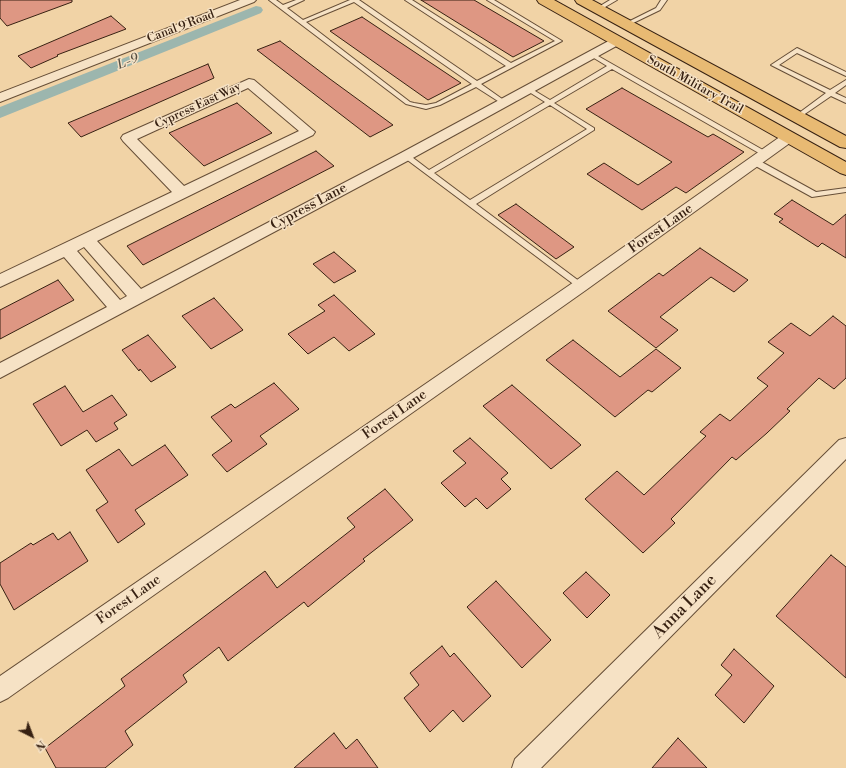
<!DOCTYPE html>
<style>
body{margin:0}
#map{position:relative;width:846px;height:768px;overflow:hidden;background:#f1d3a6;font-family:"Libre Bodoni",serif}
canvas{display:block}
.north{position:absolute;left:12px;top:716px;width:40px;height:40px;-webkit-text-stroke:3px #f6e2c5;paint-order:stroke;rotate:138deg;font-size:11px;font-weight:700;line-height:16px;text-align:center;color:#372112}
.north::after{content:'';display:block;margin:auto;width:14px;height:18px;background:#372112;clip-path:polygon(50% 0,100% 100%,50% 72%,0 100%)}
</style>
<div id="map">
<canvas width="846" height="768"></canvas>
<div class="north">N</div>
</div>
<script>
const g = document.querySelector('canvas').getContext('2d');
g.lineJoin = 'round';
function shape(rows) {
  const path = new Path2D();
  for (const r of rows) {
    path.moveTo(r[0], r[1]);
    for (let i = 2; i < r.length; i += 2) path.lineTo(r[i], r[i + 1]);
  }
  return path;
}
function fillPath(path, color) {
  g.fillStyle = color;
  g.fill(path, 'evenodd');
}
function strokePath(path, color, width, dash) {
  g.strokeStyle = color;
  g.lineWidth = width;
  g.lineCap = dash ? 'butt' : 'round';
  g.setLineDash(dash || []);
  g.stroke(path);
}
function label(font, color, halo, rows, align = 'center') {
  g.font = font + ' "Libre Bodoni",serif';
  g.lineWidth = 3;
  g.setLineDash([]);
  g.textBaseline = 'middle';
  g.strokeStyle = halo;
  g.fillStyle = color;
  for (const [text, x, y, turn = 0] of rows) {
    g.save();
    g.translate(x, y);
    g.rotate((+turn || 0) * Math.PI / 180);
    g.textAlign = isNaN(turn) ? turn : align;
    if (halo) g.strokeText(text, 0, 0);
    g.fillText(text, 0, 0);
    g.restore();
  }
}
const canal = shape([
 [256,6,261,7,263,10,261,13,0,118,0,107,256,6]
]);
const building = shape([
 [0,0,72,0,72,2,7,26,0,18,0,0],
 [421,0,474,0,544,41,513,57,421,0],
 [111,16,126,29,57,55,58,56,31,68,18,56,111,16],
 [362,17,461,83,428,100,330,31,362,17],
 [280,41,330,79,393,125,370,137,257,50,280,41],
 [208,64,214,78,81,137,68,123,208,64],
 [622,88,708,137,713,134,744,152,686,193,676,187,642,210,587,174,604,163,638,185,672,162,586,109,622,88],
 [237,103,272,133,204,166,169,133,237,103],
 [316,151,334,166,143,265,127,246,316,151],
 [792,200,833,225,846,214,846,258,822,243,818,247,779,222,783,219,774,214,792,200],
 [516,204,574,247,556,259,498,215,516,204],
 [700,248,748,280,734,292,711,277,660,317,678,330,656,348,608,311,659,273,663,276,700,248],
 [334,252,356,271,334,283,313,264,334,252],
 [58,280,74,300,0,339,0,310,58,280],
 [334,295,375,334,349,351,334,337,308,354,288,334,325,311,318,305,334,295],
 [214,298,243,330,211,349,182,316,214,298],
 [833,316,846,326,846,378,834,389,819,378,787,409,790,411,767,433,736,460,732,457,671,519,675,523,643,553,585,499,617,471,644,495,706,436,700,432,720,414,730,421,768,386,757,378,784,353,768,342,791,323,810,336,833,316],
 [148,335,176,367,151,382,140,369,139,371,122,350,148,335],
 [573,340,620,377,656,349,681,368,652,392,648,390,615,417,546,360,573,340],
 [274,383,299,409,260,436,267,444,227,472,212,455,232,441,211,417,231,404,235,408,274,383],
 [512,385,581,445,551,469,483,406,512,385],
 [65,386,83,412,112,395,127,415,114,423,118,429,96,442,87,430,61,446,33,404,65,386],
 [470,438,508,473,501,479,511,489,487,509,476,498,465,507,441,483,466,463,453,451,470,438],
 [165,445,188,475,135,510,145,524,118,543,96,510,108,502,86,470,119,449,132,466,165,445],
 [385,489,413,520,363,559,365,561,308,607,304,602,228,661,219,647,183,675,187,682,125,731,133,745,105,768,56,768,45,748,125,686,121,679,265,571,277,588,355,527,347,518,385,489],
 [70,532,88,561,14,610,0,584,0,563,31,543,33,545,53,533,58,540,70,532],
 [831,555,846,567,846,678,776,616,831,555],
 [586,572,610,595,587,618,563,593,586,572],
 [496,581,551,640,522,668,467,607,496,581],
 [442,646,450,657,454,653,491,696,463,722,453,710,430,732,404,698,419,685,410,673,442,646],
 [734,649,774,686,744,723,715,695,732,675,721,665,734,649],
 [334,733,346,749,357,739,378,768,294,768,334,733],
 [678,738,707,768,652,768,678,738]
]);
const lane = shape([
 [269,0,276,0,283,5,296,0,304,0,287,8,303,20,350,0,359,0,477,81,506,66,405,0,412,0,511,63,555,41,487,0,494,0,562,41,481,84,505,101,505,103,501,103,476,87,440,105,426,109,406,104,269,0],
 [354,2,472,84,436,103,426,105,414,103,410,102,306,22,354,2],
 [610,0,617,0,600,10,595,9,610,0],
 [661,0,667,0,660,10,629,25,624,24,656,8,661,0],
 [797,48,846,72,846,76,797,53,779,65,830,90,846,80,846,85,835,93,846,98,846,103,831,96,799,118,795,118,795,116,826,93,771,65,797,48],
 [591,52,770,154,766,156,764,156,612,69,554,103,594,128,594,130,476,204,583,284,584,286,583,288,580,289,402,156,406,154,408,154,429,170,545,102,526,90,526,88,530,88,550,100,607,66,589,55,588,54,591,52],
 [550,105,587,129,470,200,434,173,550,105],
 [752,160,758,160,816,192,846,188,846,192,812,197,752,164,752,160]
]);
const street = shape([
 [240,0,256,0,254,2,0,102,0,93,240,0],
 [616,37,620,38,622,41,620,44,411,159,0,378,0,363,107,307,64,257,0,287,0,274,172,192,123,141,121,138,123,135,249,79,254,80,315,132,313,135,97,241,141,289,401,153,616,37],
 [248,88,299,131,184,186,137,139,248,88],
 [84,247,127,296,120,300,77,251,84,247],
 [789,133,794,134,796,137,794,140,586,290,8,698,0,702,0,676,574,282,784,134,789,133],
 [846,438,846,459,541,768,512,768,515,759,839,440,846,438]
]);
const primary = shape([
 [537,0,554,0,846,162,846,175,840,173,539,3,537,0],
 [575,0,592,0,846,136,846,148,840,147,577,3,575,0]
]);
const farStreetnames = [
 ["Canal 9 Road",181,27,-21],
 ["South Military Trail",695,85,29],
 ["Cypress East Way",198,106,-25]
];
const farWaternames = [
 ["L-9",128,62,-22]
];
const streetNames = [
 ["Cypress Lane",309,207,-28],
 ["Forest Lane",661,229,-35],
 ["Forest Lane",395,415,-35],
 ["Forest Lane",129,600,-35]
];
const nearStreetnames = [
 ["Anna Lane",685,607,-45]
];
fillPath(canal, '#9cb6ae');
fillPath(building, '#de9783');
strokePath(building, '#372112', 1);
strokePath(lane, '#664e37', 2);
strokePath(street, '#664e37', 2);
strokePath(primary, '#372112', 2);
fillPath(lane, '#f6e2c5');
fillPath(street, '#f6e2c5');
fillPath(primary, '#e8ba73');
label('12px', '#372112', '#f6e2c5', farStreetnames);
label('italic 13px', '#554e41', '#f6e2c5', farWaternames);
label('14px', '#372112', '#f6e2c5', streetNames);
label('17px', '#372112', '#f6e2c5', nearStreetnames);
</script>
